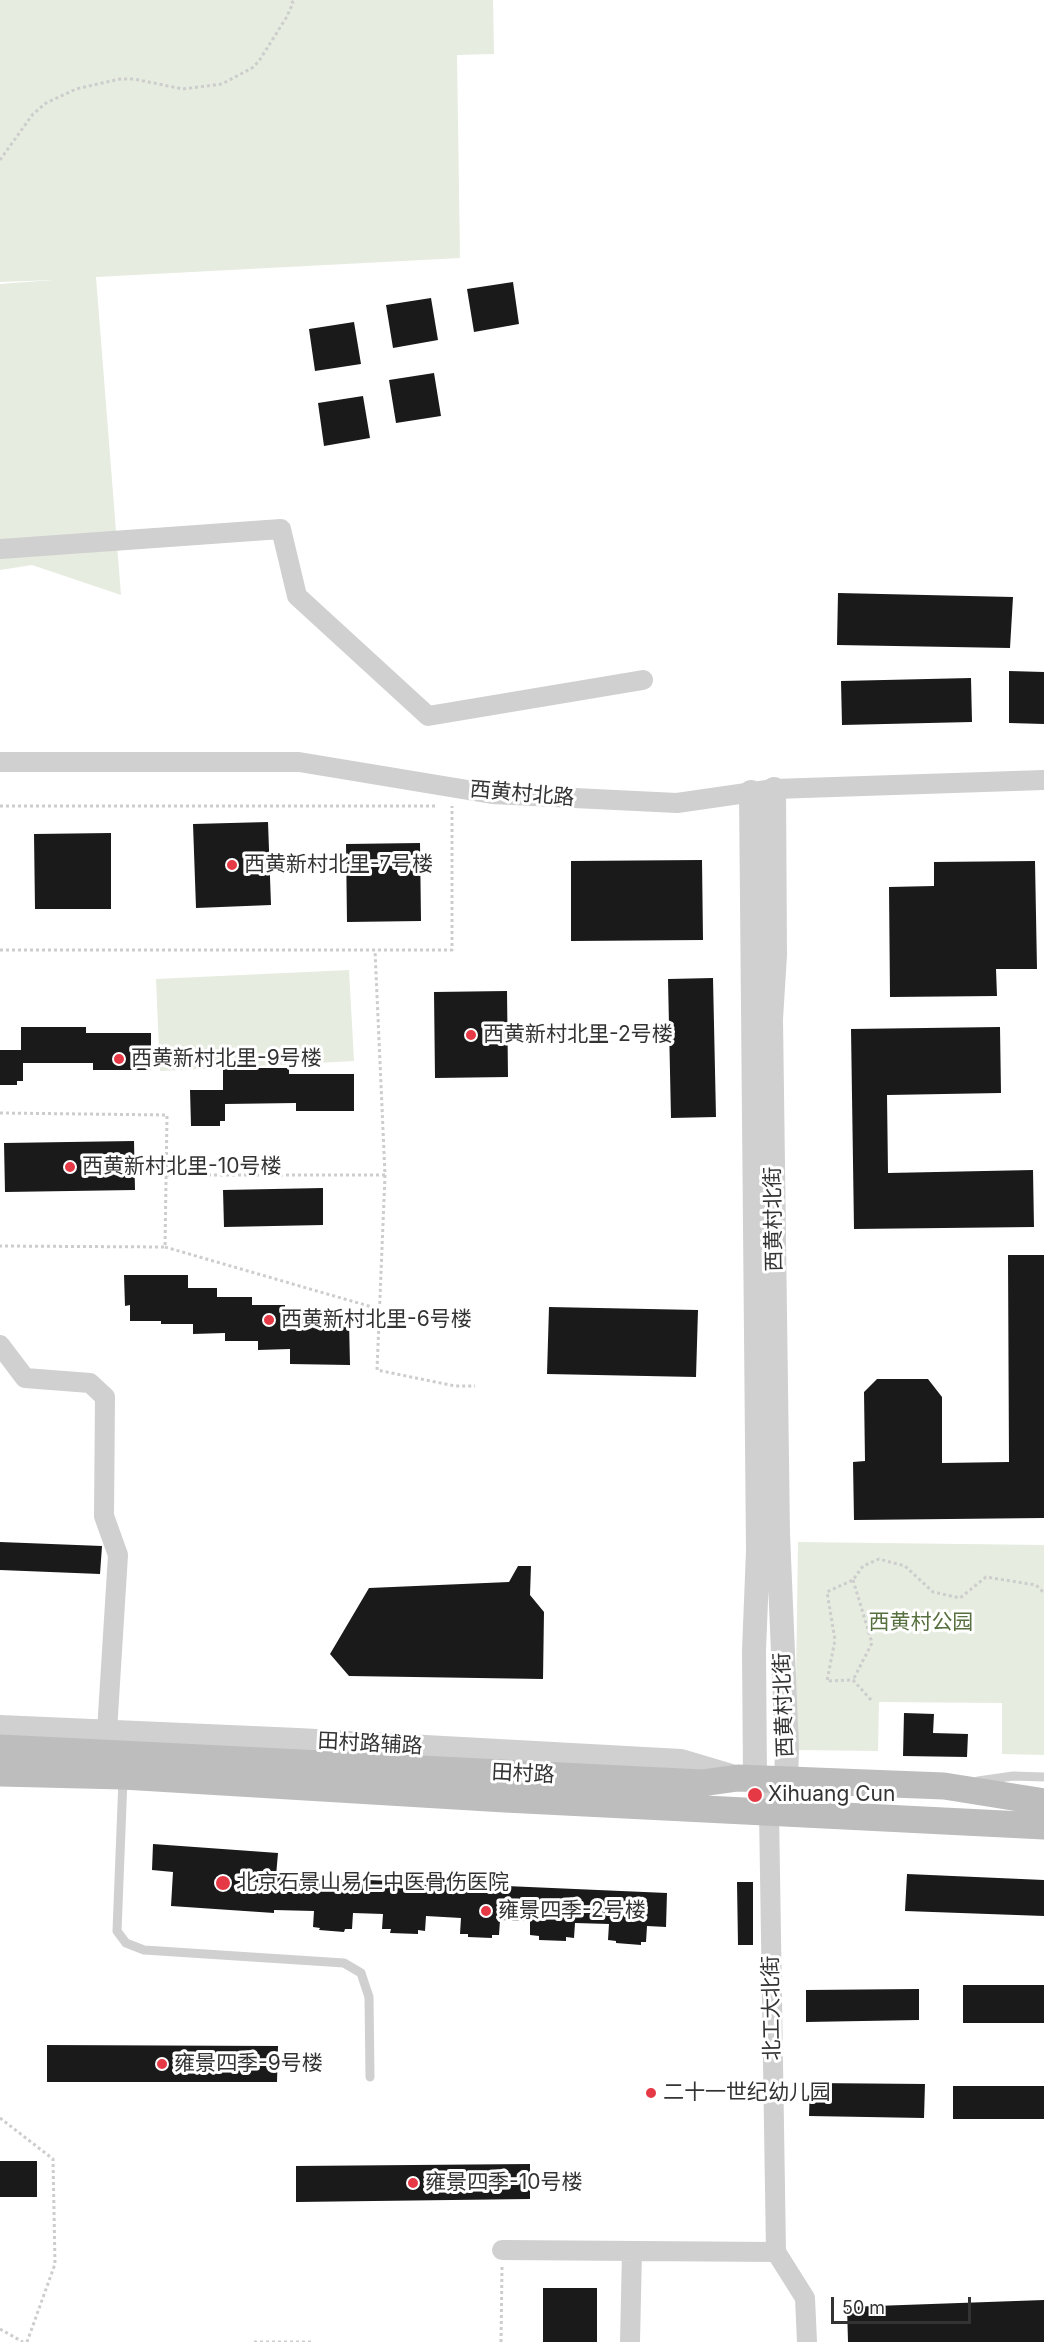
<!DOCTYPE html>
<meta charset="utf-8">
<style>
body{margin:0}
#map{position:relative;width:1044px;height:2342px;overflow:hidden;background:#fff;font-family:Inter,sans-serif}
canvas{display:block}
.scale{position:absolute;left:831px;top:2297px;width:140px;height:27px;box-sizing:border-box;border:3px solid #333;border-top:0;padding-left:8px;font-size:18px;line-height:21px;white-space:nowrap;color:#333;-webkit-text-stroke:4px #fff;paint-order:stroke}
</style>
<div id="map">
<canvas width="1044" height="2342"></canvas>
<div class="scale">50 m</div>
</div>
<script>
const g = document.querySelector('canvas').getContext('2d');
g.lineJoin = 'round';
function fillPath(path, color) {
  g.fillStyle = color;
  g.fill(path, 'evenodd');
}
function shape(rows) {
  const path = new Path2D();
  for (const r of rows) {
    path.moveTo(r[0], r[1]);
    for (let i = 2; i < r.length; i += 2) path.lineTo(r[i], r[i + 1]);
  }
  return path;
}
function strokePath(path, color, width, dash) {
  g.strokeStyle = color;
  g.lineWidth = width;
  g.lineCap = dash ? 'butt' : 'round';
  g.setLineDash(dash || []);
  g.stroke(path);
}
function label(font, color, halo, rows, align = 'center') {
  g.font = font + ' Inter,"Noto Sans SC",sans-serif';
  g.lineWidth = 6;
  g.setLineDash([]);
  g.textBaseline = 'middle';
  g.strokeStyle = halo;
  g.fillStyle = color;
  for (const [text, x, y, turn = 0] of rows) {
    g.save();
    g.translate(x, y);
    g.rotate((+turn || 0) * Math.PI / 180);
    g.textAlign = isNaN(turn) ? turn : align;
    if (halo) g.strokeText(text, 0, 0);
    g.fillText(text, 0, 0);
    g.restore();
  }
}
const green = shape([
 [0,0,493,0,494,54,457,55,460,258,96,277,121,595,32,565,0,570,0,284,53,280,0,282],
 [349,970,354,1061,160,1071,156,979],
 [798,1542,1044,1545,1044,1755,1002,1754,1002,1703,879,1702,878,1751,795,1750]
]);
const building = shape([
 [513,282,519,324,474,332,467,289],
 [431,298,438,340,393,348,386,305],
 [354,322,361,364,315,371,309,329],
 [434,373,441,416,396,423,389,380],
 [363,396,370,438,324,446,318,403],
 [838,593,1013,597,1010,648,837,645],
 [1009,671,1044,672,1044,724,1009,723],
 [971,678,972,722,842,725,841,681],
 [268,822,271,905,196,908,193,824],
 [111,833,111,909,35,909,34,834],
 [420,843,421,921,347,922,346,844],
 [702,860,703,940,571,941,571,861],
 [1035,861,1037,969,996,969,997,996,890,997,889,887,934,886,934,862],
 [713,978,716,1117,671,1118,668,979],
 [507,991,508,1077,435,1078,434,992],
 [21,1027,86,1027,86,1033,151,1033,151,1070,93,1070,93,1063,23,1063,23,1081,17,1081,17,1085,0,1085,0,1050,21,1050],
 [1000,1027,1001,1093,887,1095,888,1173,1033,1170,1034,1227,854,1229,851,1029],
 [223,1068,289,1068,289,1074,354,1074,354,1111,296,1111,296,1103,225,1104,225,1121,220,1121,220,1126,191,1126,190,1090,223,1090],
 [134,1141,135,1190,5,1192,4,1143],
 [323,1188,323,1225,224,1227,223,1190],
 [1008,1255,1044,1255,1044,1518,854,1520,853,1462,865,1461,864,1392,877,1379,928,1379,942,1397,942,1463,1009,1462],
 [124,1275,188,1275,188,1288,217,1288,217,1297,252,1297,252,1305,285,1305,285,1314,316,1314,316,1321,349,1321,350,1365,290,1364,290,1349,258,1350,258,1341,225,1341,225,1333,193,1334,193,1324,161,1324,161,1321,130,1321,130,1305,125,1306],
 [549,1307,698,1310,696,1377,547,1374],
 [0,1542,102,1546,100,1574,0,1570],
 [518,1566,531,1566,530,1595,544,1612,543,1679,349,1676,330,1654,369,1588,509,1582],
 [904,1713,934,1714,933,1733,968,1734,967,1757,903,1756],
 [153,1844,278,1853,276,1876,667,1893,666,1927,647,1926,646,1942,641,1942,641,1945,616,1943,616,1941,608,1940,609,1924,575,1923,574,1938,566,1937,566,1941,539,1940,539,1936,530,1935,530,1921,500,1920,499,1935,492,1935,492,1938,468,1937,468,1934,460,1934,461,1918,426,1916,425,1931,418,1930,418,1934,390,1933,391,1929,382,1929,383,1914,353,1913,352,1929,345,1929,344,1932,319,1930,320,1928,313,1927,314,1911,274,1910,274,1913,171,1906,173,1872,152,1870],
 [907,1874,1044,1880,1044,1916,905,1911],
 [737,1882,753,1882,753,1945,738,1945],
 [963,1985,1044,1985,1044,2023,963,2023],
 [919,1989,919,2020,806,2022,806,1990],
 [47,2045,278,2046,277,2082,47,2082],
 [810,2083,925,2084,924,2118,809,2116],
 [953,2086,1044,2086,1044,2119,953,2119],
 [0,2161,37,2161,37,2197,0,2197],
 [530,2164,530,2199,296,2202,296,2166],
 [543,2288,597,2288,597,2342,543,2342],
 [1044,2300,1044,2342,848,2342,847,2307]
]);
const path = shape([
 [0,160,33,114,46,103,76,89,120,79,134,79,183,89,222,84,252,68,259,61,286,18,293,3,291,0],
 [0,806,436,806],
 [0,950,452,950,452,806],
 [0,1113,167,1115,165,1247,0,1246],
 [166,1175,385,1175,375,950],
 [385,1175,377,1370,455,1386,475,1386],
 [165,1247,379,1309],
 [853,1580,872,1643,853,1680],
 [871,1700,853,1680,827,1681,835,1640,827,1592,853,1580,863,1566,879,1559,905,1566,933,1592,960,1598,986,1577,1036,1585,1044,1593],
 [0,2118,53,2159,55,2264,27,2342],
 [0,2329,23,2342],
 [254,2342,314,2342],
 [501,2342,502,2267]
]);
const service = shape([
 [123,1779,117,1931,126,1943,144,1950,344,1963,361,1973,369,1997,370,2077],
 [978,1781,1013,1776,1044,1777]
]);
const minor = shape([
 [0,549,281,529,297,596,428,716,643,680],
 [0,762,299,762,492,794,677,803,774,789,1044,780],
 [0,1345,25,1378,90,1383,105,1397,104,1516,118,1555,107,1731],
 [769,1811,776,2252,805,2298,807,2342],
 [502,2250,776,2252],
 [630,2342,632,2252]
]);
const tertiary = shape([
 [751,792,758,1551,754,1650,755,1779,762,1795],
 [0,1727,298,1740,681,1761,738,1778],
 [769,1811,786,1782,787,1748,778,1534,771,1019,775,955,774,789]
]);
const secondary = shape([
 [0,1748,702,1783,738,1778,944,1786,1044,1802],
 [0,1773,123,1776,505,1799,1044,1826]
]);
const markers = [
 [232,865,6,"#e63946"],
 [471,1035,6,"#e63946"],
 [119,1059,6,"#e63946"],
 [70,1167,6,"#e63946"],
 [269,1320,6,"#e63946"],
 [755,1795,8,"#e63946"],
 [223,1883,8,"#e63946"],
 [486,1911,6,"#e63946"],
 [162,2064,6,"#e63946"],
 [651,2093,6,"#e63946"],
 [413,2183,6,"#e63946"]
];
const streetNames = [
 ["西黄村北路",522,794,5],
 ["西黄村北街",774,1219,-91],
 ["西黄村北街",784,1705,-92],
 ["田村路辅路",370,1744,3],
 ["田村路",523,1774,3],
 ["北工大北街",772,2008,-91]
];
const poiNames = [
 ["西黄新村北里-7号楼",244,865],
 ["西黄新村北里-2号楼",483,1035],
 ["西黄新村北里-9号楼",131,1059],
 ["西黄新村北里-10号楼",82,1167],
 ["西黄新村北里-6号楼",281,1320],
 ["Xihuang Cun",768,1795],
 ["北京石景山易仁中医骨伤医院",236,1883],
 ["雍景四季-2号楼",498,1911],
 ["雍景四季-9号楼",174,2064],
 ["二十一世纪幼儿园",663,2093],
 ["雍景四季-10号楼",425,2183]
];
const parkNames = [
 ["西黄村公园",921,1623]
];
fillPath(green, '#e6ecdf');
fillPath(building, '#1a1a1a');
strokePath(path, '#cdcdcd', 3, [3, 3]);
strokePath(service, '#d0d0d0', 9);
strokePath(minor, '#d0d0d0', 20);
strokePath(tertiary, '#d0d0d0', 24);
strokePath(secondary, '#bdbdbd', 27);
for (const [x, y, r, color] of markers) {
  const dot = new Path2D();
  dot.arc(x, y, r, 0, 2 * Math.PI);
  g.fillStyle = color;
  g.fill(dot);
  strokePath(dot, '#fff', 2);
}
label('21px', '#333', '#fff', streetNames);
label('21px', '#333', '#fff', poiNames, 'left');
label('21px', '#56703f', '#fff', parkNames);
</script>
